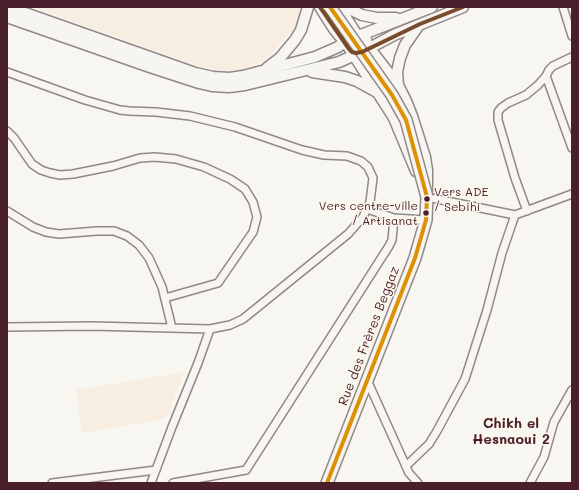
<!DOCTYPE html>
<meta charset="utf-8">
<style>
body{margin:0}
#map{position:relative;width:579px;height:490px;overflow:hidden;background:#f8f6f0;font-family:Mali,sans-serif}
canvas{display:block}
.frame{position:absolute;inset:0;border:8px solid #4a1f2b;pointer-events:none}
</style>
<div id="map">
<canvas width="579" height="490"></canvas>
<div class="frame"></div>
</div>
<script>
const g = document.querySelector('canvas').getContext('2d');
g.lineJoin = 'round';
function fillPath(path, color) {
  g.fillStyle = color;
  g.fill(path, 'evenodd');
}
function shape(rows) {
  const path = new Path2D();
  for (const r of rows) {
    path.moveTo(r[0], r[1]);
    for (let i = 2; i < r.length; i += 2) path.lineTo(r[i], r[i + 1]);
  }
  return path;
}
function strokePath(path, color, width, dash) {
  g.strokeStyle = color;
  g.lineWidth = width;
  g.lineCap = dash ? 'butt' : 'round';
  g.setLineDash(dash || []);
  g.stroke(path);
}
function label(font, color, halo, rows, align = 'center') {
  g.font = font + ' Mali,sans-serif';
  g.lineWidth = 3;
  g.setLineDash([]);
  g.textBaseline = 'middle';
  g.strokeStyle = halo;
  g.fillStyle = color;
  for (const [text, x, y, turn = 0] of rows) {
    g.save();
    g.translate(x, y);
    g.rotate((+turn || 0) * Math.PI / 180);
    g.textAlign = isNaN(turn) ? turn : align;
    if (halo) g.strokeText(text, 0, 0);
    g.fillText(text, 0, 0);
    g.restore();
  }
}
const built = shape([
 [32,7,300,7,297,25,265,61,240,70,222,70,201,67],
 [184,372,168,416,160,420,82,433,76,390]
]);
const street = shape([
 [563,7,572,36],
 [7,72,85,100,120,110,129,111,156,112,190,116,235,127,302,150,324,155,347,156,361,161,368,167,373,178,370,202,363,217,348,234,243,319,230,325,210,329,198,363,172,427,151,483],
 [546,76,572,148],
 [7,131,14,138,32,164,41,170,50,173,60,175,73,174,113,166,140,158,155,157,176,159,204,167,230,179,245,189,253,202,257,217,253,232,218,283,165,298],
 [427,197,515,215,572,194],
 [367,209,394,218,426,220],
 [7,211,33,227,46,232,59,234,97,231,114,231,127,236,139,245,149,258,162,287,172,328],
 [527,211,515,178,498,120,498,112,501,108,508,103,526,95,538,85,546,76,549,70,553,66,572,57],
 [7,327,92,326,210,329],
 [367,380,409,473,418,483],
 [406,466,429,444,437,431,465,379,487,310,502,253,515,215],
 [52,483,156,470],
 [173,483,246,470,389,246,392,240,394,218],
 [530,483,544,457,554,422,572,390]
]);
const secondary = shape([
 [8,7,195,73,213,77,230,78,243,76,315,57,338,47,351,37,357,35],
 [320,7,334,29,348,46,394,118,416,171],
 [339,7,357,35,364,37,366,39,367,45,398,85,406,101,412,116,425,157,427,170,427,190],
 [345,7,362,15,377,18,396,18],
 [7,17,150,67,199,83,212,86,229,87,245,85,339,62,359,53],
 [361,35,432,7],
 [364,51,394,35,463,7],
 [267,68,280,58,295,40,301,30,308,7],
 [312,72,345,77,357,81,377,92],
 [398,85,397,72,400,58,405,45,419,25]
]);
const primary = shape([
 [327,483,415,258,426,220,427,197]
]);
const primaryBridge = shape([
 [330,7,392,95,406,120,427,197]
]);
const bus1 = shape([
 [327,483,415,258,426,220,427,197,406,120,392,95,330,7]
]);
const bus2 = shape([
 [320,7,349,49,352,52,356,53,362,52,420,24,463,7]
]);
const markers = [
 [427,199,3.5,"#4a1f2b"],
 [426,213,3.5,"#4a1f2b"]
];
const busNames = [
 ["Vers ADE",434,192],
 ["/ Sebihi",434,207],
 ["Vers centre-ville",418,206,"right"],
 ["/ Artisanat",418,221,"right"]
];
const streetNames = [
 ["Rue des Frères Beggaz",369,336,-69]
];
const neighbourhoodNames = [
 ["Chikh el",511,424],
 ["Hesnaoui 2",511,440]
];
fillPath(built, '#f7eee1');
strokePath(street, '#918787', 10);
strokePath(secondary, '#918787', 13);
strokePath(primary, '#918787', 14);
strokePath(street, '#f6f5f1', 7);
strokePath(secondary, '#f6f5f1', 10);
strokePath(primary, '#f6f5f1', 11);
strokePath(primaryBridge, '#918787', 14, []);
strokePath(primaryBridge, '#f6f5f1', 11);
strokePath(bus1, '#dd9206', 4);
strokePath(bus2, '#7a4b2a', 4);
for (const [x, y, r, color] of markers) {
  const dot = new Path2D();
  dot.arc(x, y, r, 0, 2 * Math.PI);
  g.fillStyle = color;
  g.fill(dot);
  strokePath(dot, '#fbf7ec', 1.5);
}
label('12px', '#4a1f2b', '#fbf7ec', busNames, 'left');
label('13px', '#4a1f2b', '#fbf7ec', streetNames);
label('bold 14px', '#4a1f2b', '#fbf7ec', neighbourhoodNames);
</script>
